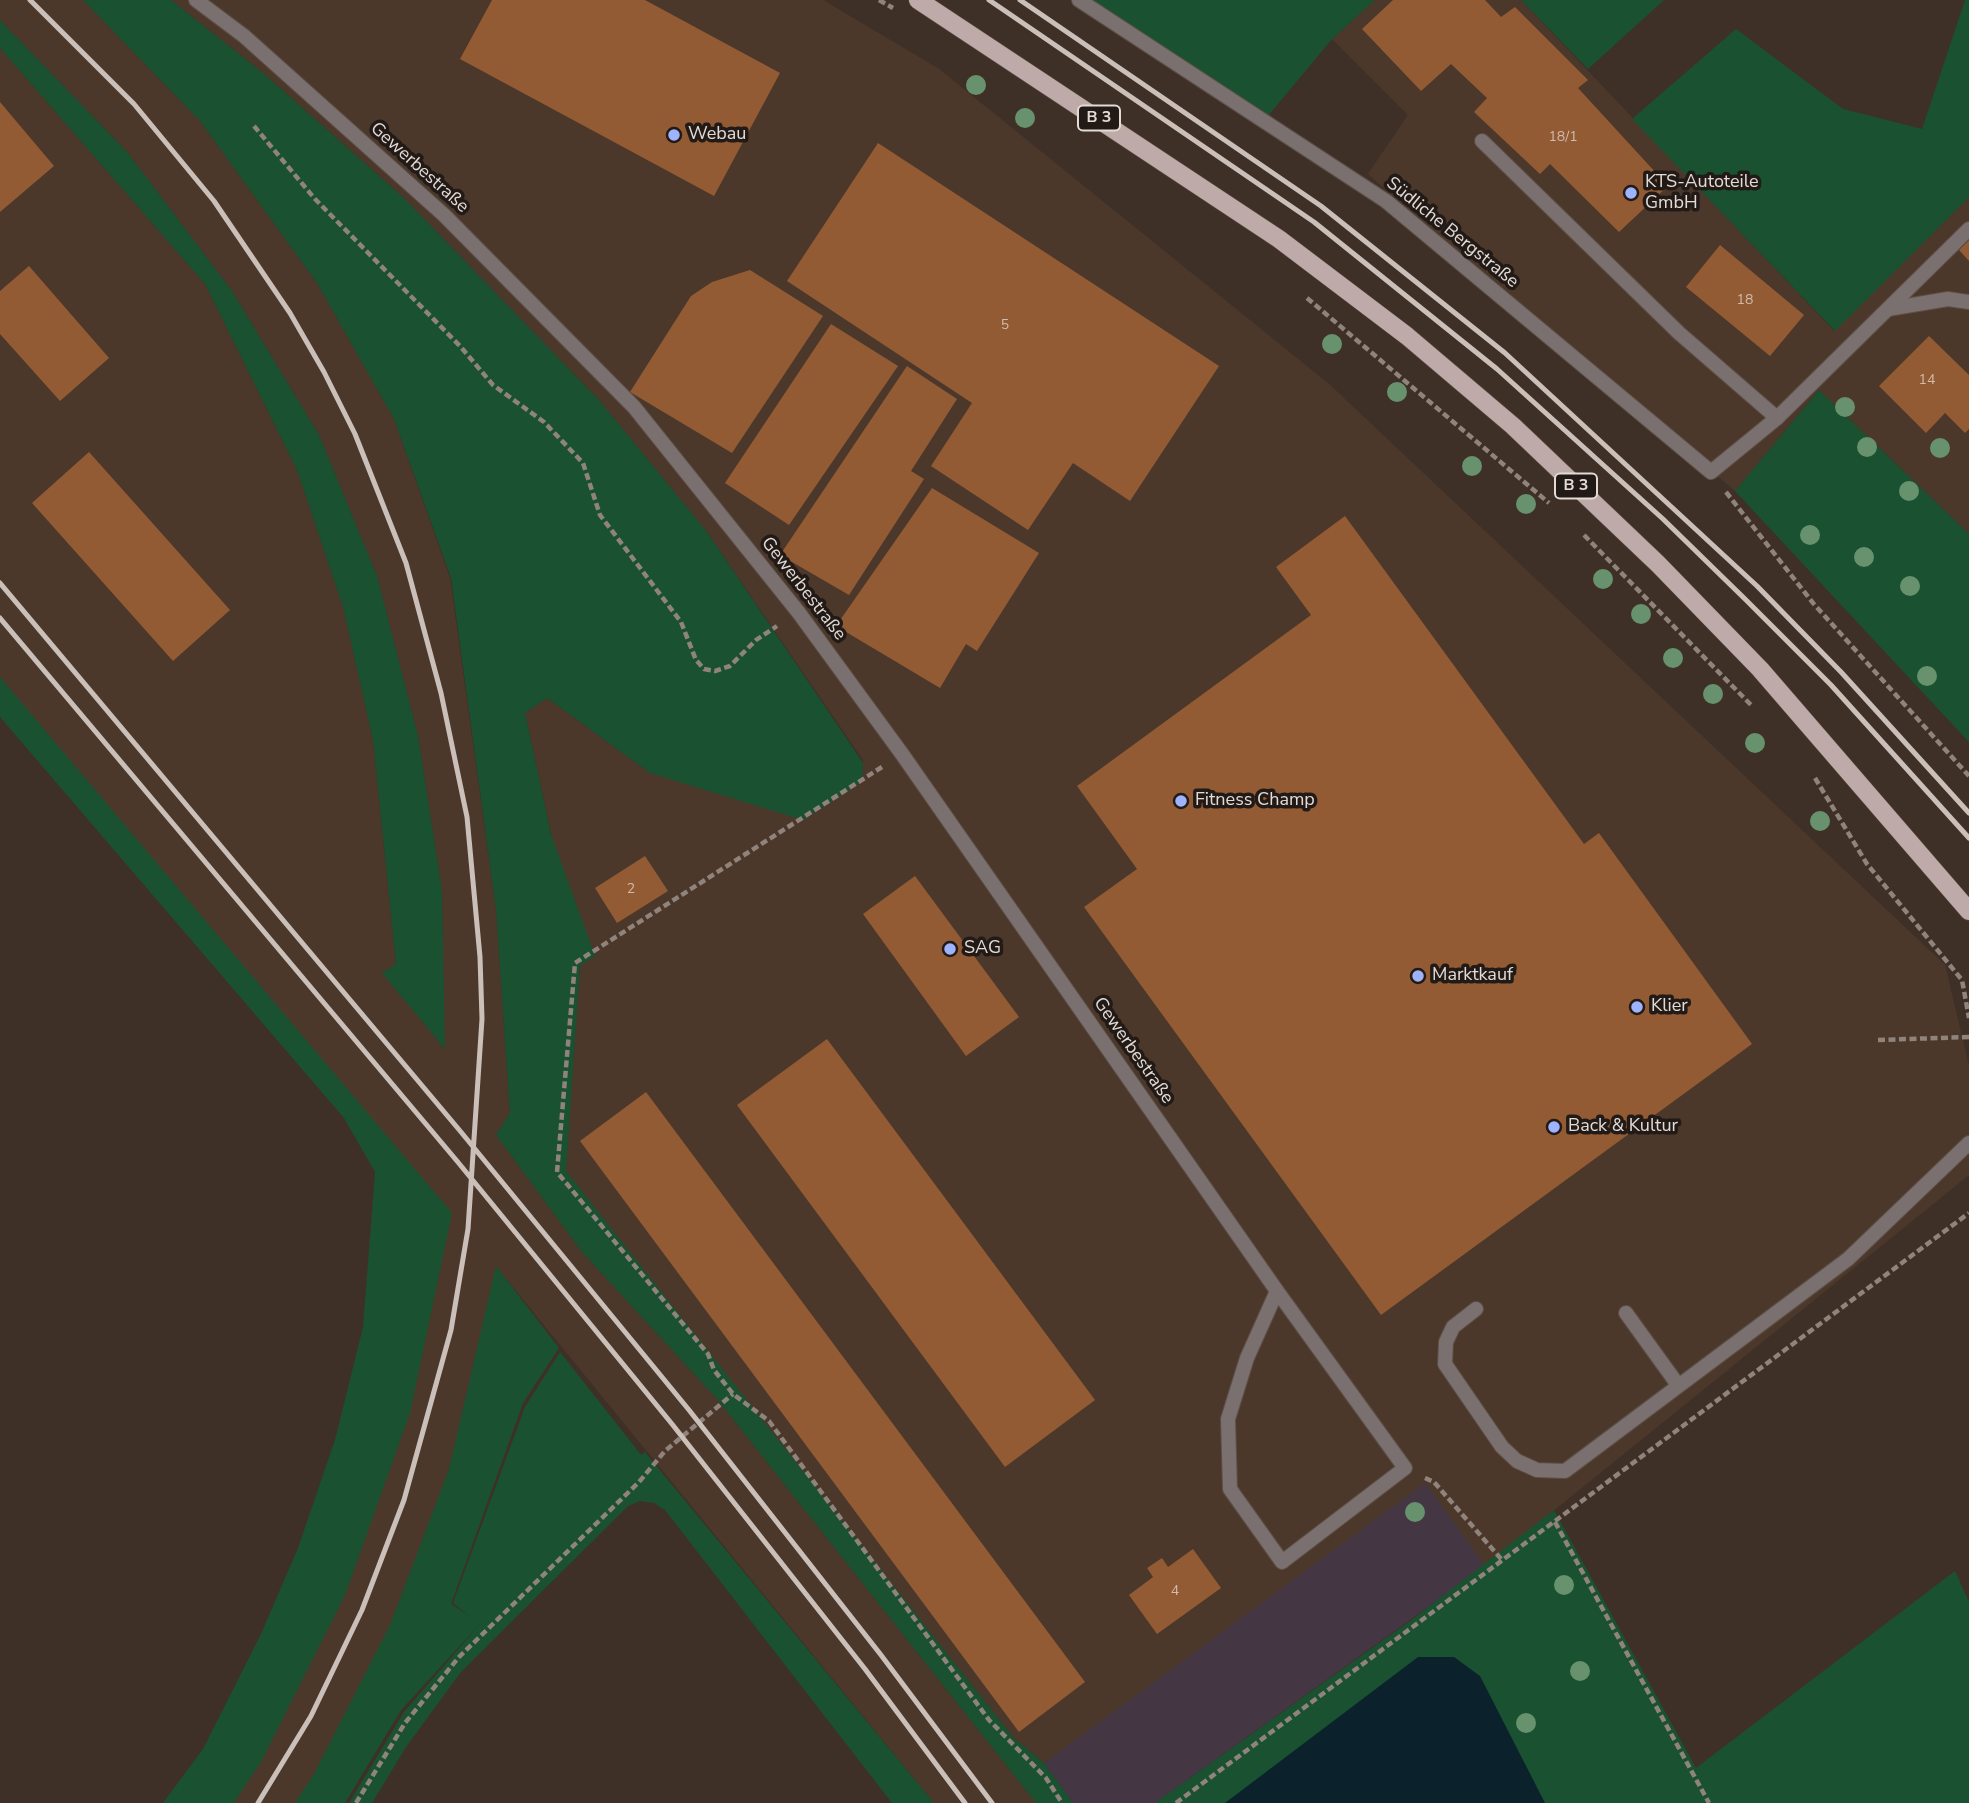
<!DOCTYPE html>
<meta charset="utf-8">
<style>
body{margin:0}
canvas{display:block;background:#3f3027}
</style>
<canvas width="1969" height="1803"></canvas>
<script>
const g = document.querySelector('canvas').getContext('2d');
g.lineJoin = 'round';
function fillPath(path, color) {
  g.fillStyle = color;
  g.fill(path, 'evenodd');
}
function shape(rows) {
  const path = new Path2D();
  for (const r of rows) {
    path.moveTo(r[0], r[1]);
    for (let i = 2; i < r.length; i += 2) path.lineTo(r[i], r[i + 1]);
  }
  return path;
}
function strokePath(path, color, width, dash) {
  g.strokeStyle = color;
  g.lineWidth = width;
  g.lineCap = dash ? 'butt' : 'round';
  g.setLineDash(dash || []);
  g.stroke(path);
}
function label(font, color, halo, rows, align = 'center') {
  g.font = font + ' "Nunito Sans",sans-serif';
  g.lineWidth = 7;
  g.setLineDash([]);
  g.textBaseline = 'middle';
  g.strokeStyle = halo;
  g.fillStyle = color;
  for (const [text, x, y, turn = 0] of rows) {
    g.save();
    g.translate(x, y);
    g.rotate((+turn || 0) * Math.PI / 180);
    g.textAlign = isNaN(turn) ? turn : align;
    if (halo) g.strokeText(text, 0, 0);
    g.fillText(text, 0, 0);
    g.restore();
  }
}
const built = shape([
 [0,0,83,0,200,121,317,283,394,419,450,578,496,910,510,1113,496,1135,582,1252,717,1399,1036,1803,934,1803,503,1275,457,1464,393,1635,306,1803,214,1803,435,1195,0,683,0,48,205,284,297,470,343,607,373,740,396,965,383,973,444,1048,442,891,418,736,377,576,319,435,232,291,128,153,0,20],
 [171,0,823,0,939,69,1329,384,1945,965,1969,1066,1969,1175,1485,1566,1425,1484,1044,1763,1013,1737,565,1171,580,966,525,713,547,698,650,773,862,782,863,760,707,532,599,400,405,199,263,73],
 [1375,0,1521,0,1834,331,1969,197,1969,534,1819,390,1735,491,1368,174,1408,115,1332,39]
]);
const industrial = shape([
 [1425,1483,1485,1566,1155,1803,1073,1803,1044,1763]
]);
const green = shape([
 [83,0,171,0,263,73,405,199,599,400,707,532,863,763,862,782,803,820,650,773,547,698,525,713,551,834,595,956,580,966,566,1171,1013,1737,1044,1763,1073,1803,1036,1803,717,1399,582,1252,496,1135,510,1113,496,910,451,578,394,419,317,283,200,121],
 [1080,0,1375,0,1332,39,1267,117],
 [1521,0,1664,0,1588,69],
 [1965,0,1969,0,1969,197,1835,331,1632,119,1736,29,1843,109,1922,129],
 [0,20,128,153,232,291,319,435,377,576,418,736,442,891,445,1049,382,973,396,964,373,740,343,607,297,470,205,284,0,48],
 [1819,390,1969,534,1969,742,1735,491],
 [0,677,452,1213,410,1413,345,1595,262,1760,234,1803,163,1803,203,1749,261,1634,298,1548,335,1440,363,1327,375,1172,344,1118,0,717],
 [496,1266,559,1348,523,1403,451,1604,469,1616,453,1603,525,1407,560,1352,641,1455,645,1452,934,1803,892,1803,665,1510,654,1503,640,1501,628,1506,461,1672,406,1747,372,1803,349,1803,404,1712,480,1624,401,1710,345,1803,295,1803,314,1774,390,1625,449,1469],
 [1554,1510,1696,1768,1955,1571,1969,1602,1969,1803,1155,1803,1414,1618]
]);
const water = shape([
 [1418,1657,1454,1657,1480,1676,1545,1803,1225,1803]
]);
const building = shape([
 [492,0,645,0,780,73,714,196,460,59],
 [1393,0,1485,0,1501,17,1515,7,1588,80,1578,88,1668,186,1619,232,1550,164,1540,174,1474,112,1487,98,1451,64,1421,91,1362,29],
 [0,102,54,166,0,212],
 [878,143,1219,366,1130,501,1073,463,1028,530,931,466,972,403,787,281],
 [1969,240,1969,261,1959,250],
 [1720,245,1804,315,1770,356,1686,287],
 [29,266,109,358,60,401,0,334,0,291],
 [750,270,823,316,732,453,630,392,691,296,712,282],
 [831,324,898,366,789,525,725,483],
 [1929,336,1969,375,1969,429,1965,433,1945,413,1926,433,1879,386],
 [907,366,957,399,911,471,924,479,849,595,780,555],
 [89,452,230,610,173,661,32,503],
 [932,488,1039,553,977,651,966,644,940,688,836,626],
 [1345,516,1584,844,1599,833,1752,1044,1381,1315,1084,907,1137,869,1077,786,1311,615,1276,567],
 [645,856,668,891,617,923,595,888],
 [915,876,1019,1017,966,1056,863,914],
 [827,1039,1095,1400,1005,1467,737,1105],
 [646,1092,1085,1682,1019,1732,580,1141],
 [1193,1549,1221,1588,1157,1634,1129,1595,1153,1577,1147,1568,1162,1558,1168,1567]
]);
const path = shape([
 [879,0,893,8],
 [254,126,315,199,460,346,493,385,544,422,583,463,600,515,681,622,696,660,704,669,715,671,730,666,756,640,777,626],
 [1307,298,1549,503],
 [1726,492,1813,603,1969,776],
 [1584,535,1752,706],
 [882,767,575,963,557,1172,708,1354,714,1370,733,1394,769,1421,989,1720,1046,1778,1062,1803],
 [1815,778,1867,864,1962,980,1969,1018],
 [1878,1040,1969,1037],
 [1425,1478,1434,1482,1502,1560],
 [1555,1522,1709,1803],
 [356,1803,405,1723,459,1657,639,1482,665,1451,733,1394],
 [1176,1803,1969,1213]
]);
const lane = shape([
 [1482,141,1679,333,1777,418],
 [1888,309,1948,299,1969,302],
 [1476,1309,1453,1327,1446,1342,1445,1364,1502,1447,1517,1461,1537,1470,1565,1471,1848,1259,1969,1143],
 [1626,1313,1678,1385]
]);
const street = shape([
 [196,0,244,36,444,215,634,407,799,613,902,754,1277,1291],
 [1079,0,1386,201,1711,472,1777,418,1969,229],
 [1277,1291,1405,1468,1282,1562,1230,1489,1228,1419,1247,1358,1277,1291]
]);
const primary = shape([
 [918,0,1279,239,1407,336,1513,426,1658,564,1760,669,1969,911]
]);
const rail = shape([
 [30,0,134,104,214,201,290,313,324,372,355,434,406,563,441,693,467,817,480,957,482,1019,468,1229,451,1330,404,1500,362,1610,311,1716,258,1803],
 [989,0,1314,222,1497,369,1663,519,1746,600,1831,685,1969,838],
 [1020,0,1321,206,1505,353,1757,586,1841,672,1969,813],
 [0,583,461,1132,689,1410,881,1655,992,1803],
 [0,618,457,1161,672,1424,865,1669,965,1803]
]);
const trees = [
 [976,85],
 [1025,118],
 [1332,344],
 [1397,392],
 [1845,407],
 [1867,447],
 [1940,448],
 [1472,466],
 [1909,491],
 [1526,504],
 [1810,535],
 [1864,557],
 [1603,579],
 [1910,586],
 [1641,614],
 [1673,658],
 [1927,676],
 [1713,694],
 [1755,743],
 [1820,821],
 [1415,1512],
 [1564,1585],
 [1580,1671],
 [1526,1723]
];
const markers = [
 [674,135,7,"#9fb3fd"],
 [1631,193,7,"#9fb3fd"],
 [1181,801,7,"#9fb3fd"],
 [950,949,7,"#9fb3fd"],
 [1418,976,7,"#9fb3fd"],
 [1637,1007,7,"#9fb3fd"],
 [1554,1127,7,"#9fb3fd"]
];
const numberNames = [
 ["18/1",1563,138],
 ["18",1745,301],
 ["5",1005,326],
 ["14",1927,381],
 ["2",631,890],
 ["4",1175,1592]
];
const shields = [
 [1099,118,42],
 [1576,486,42]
];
const shieldNames = [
 ["B 3",1099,118],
 ["B 3",1576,486]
];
const poiNames = [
 ["Webau",688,135],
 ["KTS-Autoteile",1645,183],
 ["GmbH",1645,204],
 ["Fitness Champ",1195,801],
 ["SAG",964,949],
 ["Marktkauf",1432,976],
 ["Klier",1651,1007],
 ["Back & Kultur",1568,1127]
];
const streetNames = [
 ["Gewerbestraße",419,168,42],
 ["Südliche Bergstraße",1452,233,39],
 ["Gewerbestraße",803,589,52],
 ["Gewerbestraße",1133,1051,55]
];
fillPath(built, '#4c382b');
fillPath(industrial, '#453643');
fillPath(green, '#195131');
fillPath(water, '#0b222d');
fillPath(building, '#925b34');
strokePath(lane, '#5d4f46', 16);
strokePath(street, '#5d4f46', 16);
strokePath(primary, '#5d4f46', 19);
strokePath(path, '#90837c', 4.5, [7, 3.5]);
strokePath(lane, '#79706f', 14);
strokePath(street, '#79706f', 14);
strokePath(primary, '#beaba9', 18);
strokePath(rail, '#cac0b9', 5);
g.fillStyle = '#67926d';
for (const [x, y] of trees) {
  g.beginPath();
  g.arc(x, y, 10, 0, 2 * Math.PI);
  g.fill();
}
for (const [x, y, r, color] of markers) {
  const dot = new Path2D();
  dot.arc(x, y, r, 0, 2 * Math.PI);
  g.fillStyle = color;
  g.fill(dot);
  strokePath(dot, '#211a16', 2.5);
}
label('14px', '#d0bbad', null, numberNames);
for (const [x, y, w] of shields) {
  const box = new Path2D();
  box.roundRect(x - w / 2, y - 12.5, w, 25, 5);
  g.fillStyle = '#211a16';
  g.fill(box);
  strokePath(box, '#e4dbd5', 2);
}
label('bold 16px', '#e4dbd5', null, shieldNames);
label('18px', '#e4dbd5', '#211a16', poiNames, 'left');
label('18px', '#e4dbd5', '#211a16', streetNames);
</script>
